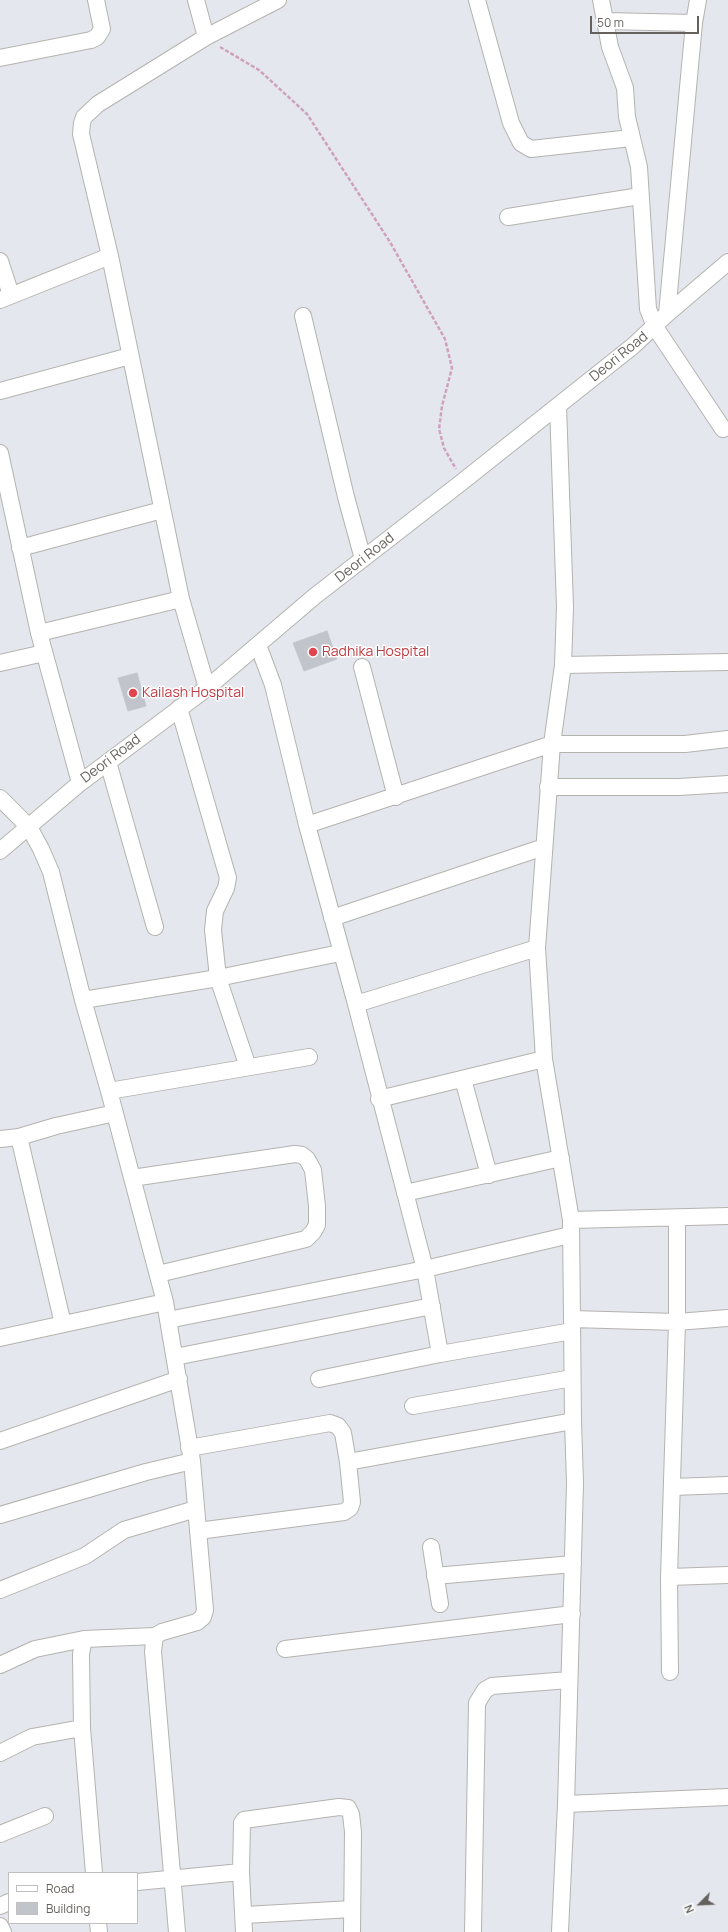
<!DOCTYPE html>
<style>
body{margin:0}
#map{position:relative;width:728px;height:1932px;overflow:hidden;background:#e5e7ef;font-family:Manrope,sans-serif}
canvas{display:block}
.legend{position:absolute;left:8px;top:1872px;width:130px;height:52px;box-sizing:border-box;background:#fff;border:1px solid #c1c0be;margin:0;padding:5px 7px;list-style:none;font-size:12px;color:#65625d}
.legend li{display:flex;align-items:center;gap:8px;height:20px}
.legend b{width:20px;border:1px solid #c1c0be}
.north{position:absolute;left:680px;top:1884px;width:40px;height:40px;-webkit-text-stroke:3px #fff;paint-order:stroke;rotate:246deg;font-size:11px;font-weight:700;line-height:16px;text-align:center;color:#65625d}
.north::after{content:'';display:block;margin:auto;width:14px;height:18px;background:#65625d;clip-path:polygon(50% 0,100% 100%,50% 72%,0 100%)}
.scale{position:absolute;left:590px;top:16px;width:109px;height:18px;box-sizing:border-box;border:2px solid #65625d;border-top:0;padding-left:5px;font-size:12px;line-height:14px;white-space:nowrap;color:#65625d;-webkit-text-stroke:3px #fff;paint-order:stroke}
</style>
<div id="map">
<canvas width="728" height="1932"></canvas>
<ul class="legend">
<li><b style="height:5px;background:#fff"></b>Road</li>
<li><b style="height:11px;background:#c1c4ca"></b>Building</li>
</ul>
<div class="north">N</div>
<div class="scale">50 m</div>
</div>
<script>
const g = document.querySelector('canvas').getContext('2d');
g.lineJoin = 'round';
function fillPath(path, color) {
  g.fillStyle = color;
  g.fill(path, 'evenodd');
}
function shape(rows) {
  const path = new Path2D();
  for (const r of rows) {
    path.moveTo(r[0], r[1]);
    for (let i = 2; i < r.length; i += 2) path.lineTo(r[i], r[i + 1]);
  }
  return path;
}
function strokePath(path, color, width, dash) {
  g.strokeStyle = color;
  g.lineWidth = width;
  g.lineCap = dash ? 'butt' : 'round';
  g.setLineDash(dash || []);
  g.stroke(path);
}
function label(font, color, halo, rows, align = 'center') {
  g.font = font + ' Manrope,sans-serif';
  g.lineWidth = 3;
  g.setLineDash([]);
  g.textBaseline = 'middle';
  g.strokeStyle = halo;
  g.fillStyle = color;
  for (const [text, x, y, turn = 0] of rows) {
    g.save();
    g.translate(x, y);
    g.rotate((+turn || 0) * Math.PI / 180);
    g.textAlign = isNaN(turn) ? turn : align;
    if (halo) g.strokeText(text, 0, 0);
    g.fillText(text, 0, 0);
    g.restore();
  }
}
const building = shape([
 [327,631,337,659,304,671,293,643,327,631],
 [137,673,146,706,128,711,118,678,137,673]
]);
const path = shape([
 [220,47,259,70,307,114,390,242,445,339,452,368,442,406,439,429,444,448,456,469]
]);
const minor = shape([
 [196,0,206,37],
 [477,0,511,123,521,143,531,149,631,138],
 [601,0,610,47,625,88,627,117,639,167,648,309,655,327,723,429],
 [606,21,694,23],
 [0,58,91,40,97,37,102,29,96,0],
 [508,217,640,196],
 [0,261,11,295],
 [0,300,110,256],
 [667,314,694,23,698,0],
 [303,316,346,497,363,559],
 [0,391,130,356],
 [558,406,565,607,563,665,552,744,537,948,544,1059,571,1220,573,1421,575,1483,566,1804,560,1932],
 [0,453,39,633,80,783],
 [20,548,162,510],
 [39,633,181,599],
 [258,645,273,685,307,825,356,1004],
 [0,663,44,653],
 [563,665,728,662],
 [362,667,396,797],
 [207,688,181,599,110,256,81,134,82,123,84,117,98,104,206,37,278,0],
 [179,708,228,878,226,888,215,911,213,930,218,978,248,1067],
 [108,762,155,927],
 [548,787,679,787,728,784],
 [0,798,29,827,41,849,51,872,83,1000,109,1091,165,1302,192,1461,205,1610,203,1617,197,1622,162,1632,155,1636,153,1651,177,1932],
 [307,825,552,744,685,744,728,739],
 [0,851,80,783,207,688,315,596,462,482,633,346,667,314,728,262],
 [332,918,544,847],
 [83,1000,218,978,340,953],
 [463,1079,489,1175],
 [109,1091,309,1057],
 [379,1099,544,1059],
 [0,1139,19,1137],
 [132,1178,295,1154,302,1155,307,1159,313,1170,317,1206,317,1225,313,1232,306,1239,158,1274],
 [405,1193,561,1158],
 [571,1220,728,1216],
 [572,1319,677,1322,728,1318],
 [168,1320,425,1269,570,1235],
 [63,1324,19,1137,56,1126,115,1113],
 [0,1338,165,1302],
 [440,1354,425,1269,356,1004,537,948],
 [175,1357,432,1306],
 [319,1379,440,1354,572,1331],
 [413,1406,572,1378],
 [0,1441,179,1379],
 [189,1448,330,1423,338,1426,343,1433,348,1462,352,1502,350,1508,344,1512,198,1531],
 [348,1462,573,1421],
 [672,1487,728,1485],
 [0,1515,146,1472,192,1461],
 [431,1547,440,1604],
 [435,1576,573,1564],
 [669,1577,728,1575],
 [0,1590,85,1556,124,1530,196,1509],
 [285,1649,572,1614],
 [0,1665,35,1649,84,1639],
 [670,1672,669,1577,677,1322,677,1218],
 [0,1753,32,1737,82,1728],
 [566,1804,728,1797],
 [0,1834,45,1816],
 [94,1873,82,1728,81,1654,84,1639,155,1636],
 [137,1882,241,1872],
 [0,1906,9,1902],
 [245,1915,352,1909],
 [98,1923,99,1932],
 [0,1926,3,1932],
 [244,1932,241,1872,242,1823,244,1820,339,1807,348,1808,351,1814,353,1832,352,1932],
 [473,1932,477,1703,485,1690,492,1686,569,1680]
]);
const markers = [
 [313,652,5,"#e0444e"],
 [133,693,5,"#e0444e"]
];
const streetNames = [
 ["Deori Road",619,357,-39],
 ["Deori Road",365,558,-38],
 ["Deori Road",111,759,-37]
];
const healthNames = [
 ["Radhika Hospital",322,652],
 ["Kailash Hospital",142,693]
];
fillPath(building, '#c1c4ca');
strokePath(building, '#c3c7d3', 1);
strokePath(minor, '#b4b3ae', 18);
strokePath(path, '#cea1bf', 2.5, [4, 2]);
strokePath(minor, '#fff', 16);
for (const [x, y, r, color] of markers) {
  const dot = new Path2D();
  dot.arc(x, y, r, 0, 2 * Math.PI);
  g.fillStyle = color;
  g.fill(dot);
  strokePath(dot, '#fff', 1.5);
}
label('14px', '#65625d', '#fff', streetNames);
label('14px', '#be3a42', '#fff', healthNames, 'left');
</script>
